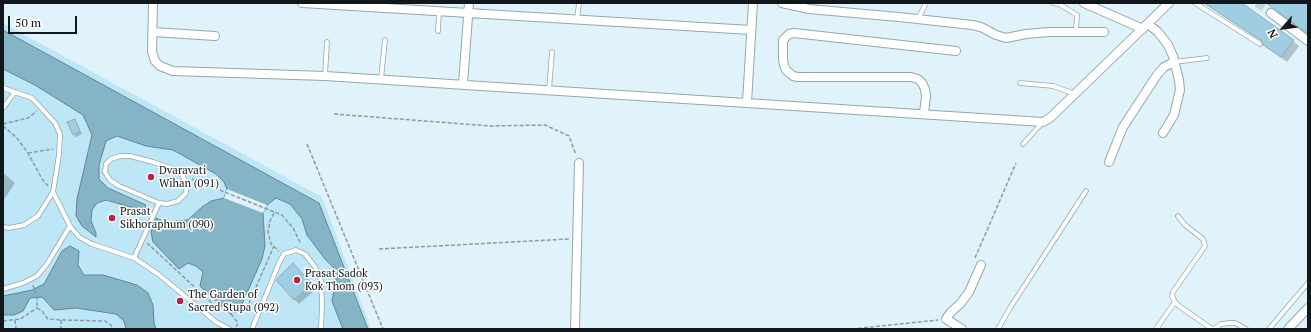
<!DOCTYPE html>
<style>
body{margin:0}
#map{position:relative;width:1311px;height:332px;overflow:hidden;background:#e0f3fb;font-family:"PT Serif",serif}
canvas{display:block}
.frame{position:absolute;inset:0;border:4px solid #11171a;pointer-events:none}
.north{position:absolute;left:1263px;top:8px;width:40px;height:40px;-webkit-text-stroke:3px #fdfdfd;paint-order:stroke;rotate:242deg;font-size:11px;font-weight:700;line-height:16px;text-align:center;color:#11171a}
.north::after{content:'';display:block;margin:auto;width:14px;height:18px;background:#11171a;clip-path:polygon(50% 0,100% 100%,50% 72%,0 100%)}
.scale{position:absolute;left:8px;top:16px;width:69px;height:18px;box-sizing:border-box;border:2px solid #11171a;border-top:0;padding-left:5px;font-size:12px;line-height:14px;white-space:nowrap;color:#11171a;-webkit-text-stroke:3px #fdfdfd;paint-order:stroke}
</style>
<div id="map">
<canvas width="1311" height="332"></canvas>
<div class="frame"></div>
<div class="north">N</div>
<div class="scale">50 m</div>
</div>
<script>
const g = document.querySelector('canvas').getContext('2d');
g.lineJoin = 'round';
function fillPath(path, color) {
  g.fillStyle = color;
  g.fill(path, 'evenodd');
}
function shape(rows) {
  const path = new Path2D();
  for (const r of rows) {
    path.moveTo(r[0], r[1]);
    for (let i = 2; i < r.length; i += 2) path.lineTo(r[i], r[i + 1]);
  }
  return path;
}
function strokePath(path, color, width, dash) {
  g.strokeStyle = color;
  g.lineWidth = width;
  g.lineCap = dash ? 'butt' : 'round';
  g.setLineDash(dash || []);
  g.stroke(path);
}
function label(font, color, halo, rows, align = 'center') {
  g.font = font + ' "PT Serif",serif';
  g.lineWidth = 3;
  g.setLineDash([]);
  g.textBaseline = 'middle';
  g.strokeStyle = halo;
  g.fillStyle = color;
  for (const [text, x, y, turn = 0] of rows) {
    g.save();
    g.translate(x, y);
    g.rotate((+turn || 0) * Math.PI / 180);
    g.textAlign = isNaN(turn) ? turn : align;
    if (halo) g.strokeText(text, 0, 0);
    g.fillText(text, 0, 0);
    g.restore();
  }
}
const green = shape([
 [3,23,322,197,371,329,3,329]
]);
const water = shape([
 [3,30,319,203,368,329,343,329,332,301,336,278,335,269,325,259,307,235,302,219,290,204,276,198,267,205,263,213,265,246,262,259,242,304,231,308,221,306,200,286,203,272,196,266,188,263,179,269,153,242,151,232,153,223,156,218,165,222,188,220,202,207,211,201,224,198,227,189,224,182,216,174,173,150,146,146,117,136,106,141,99,165,99,179,108,188,146,205,144,211,106,200,97,203,92,210,91,221,96,233,96,237,82,226,76,216,77,199,92,135,83,115,35,85,3,69,3,30],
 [70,246,79,251,78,265,84,275,103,275,137,285,148,293,153,305,154,323,156,329,126,329,124,321,116,314,76,308,54,310,42,297,30,298,23,311,14,315,3,315,3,296,32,290,44,284,62,251,70,246]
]);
const pier = shape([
 [227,189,267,205,263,213,224,198]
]);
const shadow = shape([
 [1204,3,1240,3,1293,41,1299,46,1287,62,1270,50,1264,43],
 [1266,3,1308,3,1308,35],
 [74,120,77,123,82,134,76,137,73,134],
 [3,173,15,183,3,201],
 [298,269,316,289,299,304,277,280]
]);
const building = shape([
 [1204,3,1242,3,1294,40,1281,57,1263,45,1262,41,1204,3],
 [1266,3,1304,3,1308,6,1308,34,1266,3],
 [75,119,80,131,73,135,67,122,75,119],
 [293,263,312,284,294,300,276,280,293,263]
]);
const minorTunnel = shape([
 [1257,3,1271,13]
]);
const path = shape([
 [334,114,490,126,545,125,569,136,576,155],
 [3,124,28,118,37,111],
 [3,126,17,138,28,153,42,179,48,186],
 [307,144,383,329],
 [28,153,53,149],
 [192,179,282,215,293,228,301,244],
 [274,213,270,221,268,232,271,244,279,251],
 [147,243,215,306,231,314,247,308,274,246],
 [379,249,569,239],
 [975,258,1016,163],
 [33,285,37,297,37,308],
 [37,308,42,311,48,319,61,320,105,321,111,325,113,329],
 [231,314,238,323,236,327],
 [15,320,16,329],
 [61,320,61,329],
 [3,321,20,319,37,308],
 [852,329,938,320]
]);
const service = shape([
 [1053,3,1059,4,1077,15,1076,31],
 [1195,3,1260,44],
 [577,19,579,3],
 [918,19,926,3],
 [438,31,439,11],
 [1174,62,1207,58],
 [325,76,327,42],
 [381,79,385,40],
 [1020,83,1053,86,1075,94],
 [3,88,32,98,55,123,60,134,59,155,53,192,70,226,79,237,92,244,134,258,158,274,216,322,229,329],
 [549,90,552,52],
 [3,108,15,92],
 [1023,144,1043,122],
 [120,156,130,156,153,162,173,169,182,175,187,184,186,193,178,201,167,204,159,203,119,186,110,180,105,172,106,164,111,159,120,156],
 [1178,216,1185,225,1203,239,1205,246,1173,292,1172,296,1175,302,1179,306,1212,329],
 [3,227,9,228,24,225,38,216,53,192],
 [134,258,159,203],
 [3,289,23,283,37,276,47,264,70,226],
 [252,329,279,263,284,254,296,250,305,254,315,267,321,281,322,304,321,329],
 [998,329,1010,308,1086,191],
 [1156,329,1175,302],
 [1214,329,1221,324,1229,323,1235,323,1246,329],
 [1269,329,1308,283]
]);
const minor = shape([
 [153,3,152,51,155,61,160,66,173,71,325,76,1043,122,1050,118,1169,3],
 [302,3,751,30],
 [782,3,809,9,899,17,972,25,981,27,996,35,1006,38,1026,34,1049,32,1104,32],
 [1084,3,1143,29],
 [1271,13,1308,41],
 [1148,24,1158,32,1168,45,1173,56,1179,80,1180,90,1174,115,1163,133],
 [153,32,215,36],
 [463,84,469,3],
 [747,102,753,3],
 [924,113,926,96,925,89,922,83,918,79,911,77,798,77,793,76,786,70,784,65,783,59,783,40,789,34,794,33,956,51],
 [1109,162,1123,127,1157,75,1164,67,1174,62],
 [575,329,579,163],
 [962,329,946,319,951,312,960,304,969,292,981,265],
 [1288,329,1308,308]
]);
const markers = [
 [151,177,4,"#b62444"],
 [112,218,4,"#b62444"],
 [297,280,4,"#b62444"],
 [180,301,4,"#b62444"]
];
const poiNames = [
 ["Dvaravati",159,171],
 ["Wihan (091)",159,184],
 ["Prasat",120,212],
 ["Sikhoraphum (090)",120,225],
 ["Prasat Sadok",305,274],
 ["Kok Thom (093)",305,287],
 ["The Garden of",188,295],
 ["Sacred Stupa (092)",188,308]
];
fillPath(green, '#bde6f7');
fillPath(water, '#85b4c6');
strokePath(water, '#628592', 1);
fillPath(pier, '#e0f3fb');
fillPath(shadow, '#0003');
fillPath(building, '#9fcee2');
strokePath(building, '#99abb2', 1);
strokePath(minorTunnel, '#c1d2d9', 8, [8, 4]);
strokePath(service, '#94a6ad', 5.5);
strokePath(minor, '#94a6ad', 10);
strokePath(path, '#8c9aa0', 1.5, [4, 2]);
strokePath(service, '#fff', 4);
strokePath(minor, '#fff', 8);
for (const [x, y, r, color] of markers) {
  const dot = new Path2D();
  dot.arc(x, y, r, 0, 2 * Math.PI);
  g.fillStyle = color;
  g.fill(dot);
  strokePath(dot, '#fdfdfd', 1.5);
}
label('11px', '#11171a', '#fdfdfd', poiNames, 'left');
</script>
